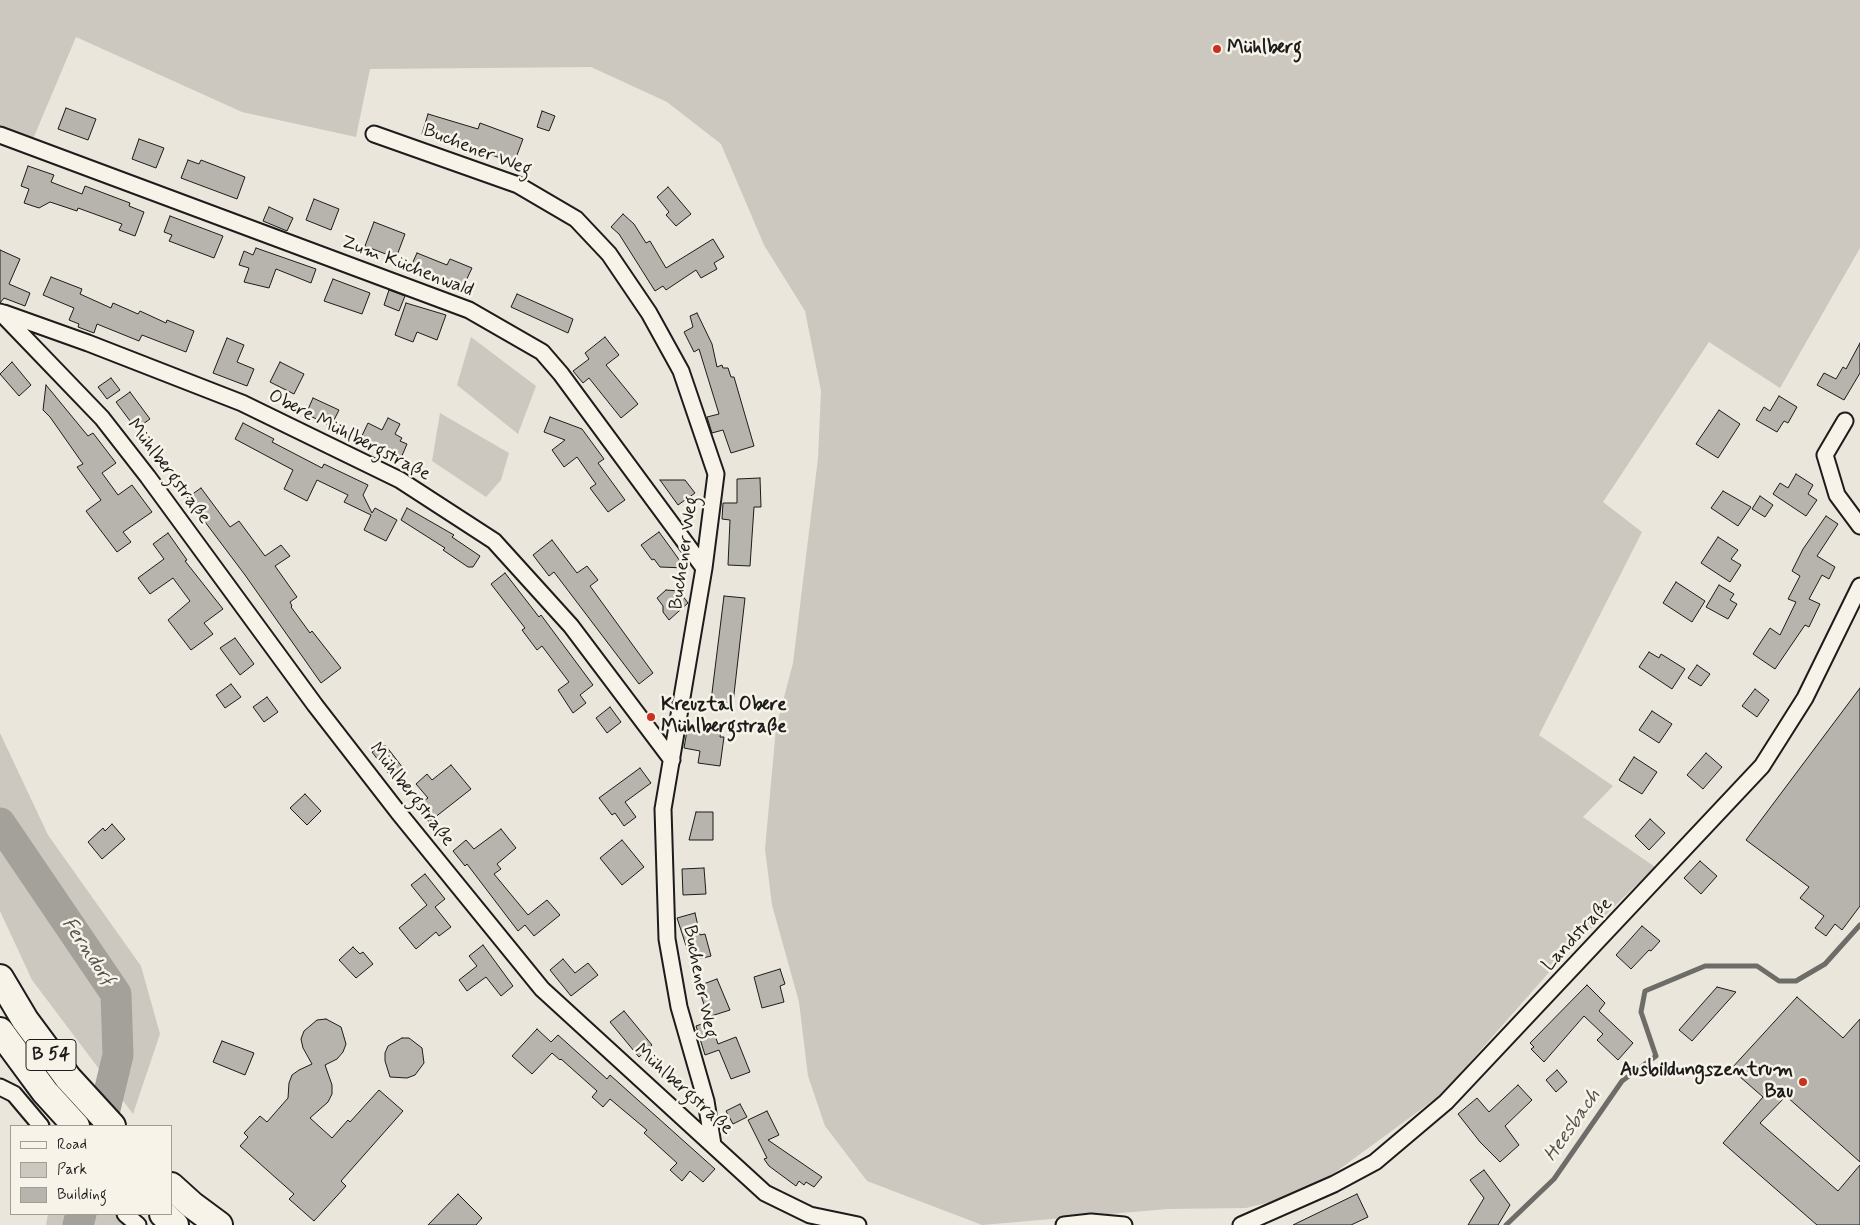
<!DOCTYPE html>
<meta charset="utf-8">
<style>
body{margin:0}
#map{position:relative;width:1860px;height:1225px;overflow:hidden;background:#eae6dc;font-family:Mynerve,sans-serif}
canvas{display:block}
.legend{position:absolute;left:10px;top:1125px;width:162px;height:90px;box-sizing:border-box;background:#f7f3e8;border:1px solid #9f9d96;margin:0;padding:6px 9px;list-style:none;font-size:15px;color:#1c1c1c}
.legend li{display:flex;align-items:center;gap:10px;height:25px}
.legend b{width:25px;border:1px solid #9f9d96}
</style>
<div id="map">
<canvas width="1860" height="1225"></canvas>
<ul class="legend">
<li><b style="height:6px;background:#f7f3e8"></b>Road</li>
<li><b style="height:14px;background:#ccc8c0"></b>Park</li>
<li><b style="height:14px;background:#b6b4ac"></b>Building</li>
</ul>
</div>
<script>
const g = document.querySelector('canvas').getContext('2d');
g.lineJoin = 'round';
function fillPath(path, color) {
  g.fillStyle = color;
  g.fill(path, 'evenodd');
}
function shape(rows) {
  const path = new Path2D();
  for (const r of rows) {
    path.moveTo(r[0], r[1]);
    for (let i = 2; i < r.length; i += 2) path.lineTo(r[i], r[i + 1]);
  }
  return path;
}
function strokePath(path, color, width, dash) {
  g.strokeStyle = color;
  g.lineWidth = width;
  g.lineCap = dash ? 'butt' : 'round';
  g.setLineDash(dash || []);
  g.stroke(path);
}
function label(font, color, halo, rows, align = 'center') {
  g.font = font + ' Mynerve,sans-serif';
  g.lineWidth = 5;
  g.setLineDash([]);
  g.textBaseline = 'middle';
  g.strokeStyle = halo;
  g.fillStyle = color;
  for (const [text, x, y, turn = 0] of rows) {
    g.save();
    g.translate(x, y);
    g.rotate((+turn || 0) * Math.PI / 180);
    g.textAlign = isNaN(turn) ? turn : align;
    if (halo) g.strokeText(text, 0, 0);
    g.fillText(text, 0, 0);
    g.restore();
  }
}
const green = shape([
 [0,0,1860,0,1860,248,1780,388,1709,342,1603,502,1642,532,1539,735,1613,786,1583,817,1655,867,1566,953,1442,1094,1307,1193,1246,1208,1168,1209,982,1225,867,1181,825,1126,808,1076,799,1002,772,905,765,849,776,728,793,663,818,458,821,391,805,311,764,245,721,144,667,102,591,67,370,69,356,137,242,112,76,37,33,139,0,126],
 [471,337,536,386,518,434,457,385],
 [440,413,509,453,501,480,486,497,432,461],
 [0,733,48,835,141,966,160,1034,133,1114,32,980,0,911],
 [48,1214,116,1214,132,1225,46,1225]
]);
const stream = shape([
 [1506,1225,1554,1179,1622,1081,1656,1056,1641,1012,1645,991,1705,966,1757,966,1779,981,1796,981,1825,964,1860,925]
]);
const river = shape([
 [0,823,116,994,118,1055,101,1126],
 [78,1225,81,1214]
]);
const building = shape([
 [66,108,96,119,88,140,58,129,66,108],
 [542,111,555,116,549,131,537,127,542,111],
 [428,114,478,129,480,123,523,139,514,163,478,150,477,154,462,150,463,146,422,134,428,114],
 [139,139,164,148,156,168,132,159,139,139],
 [188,160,199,164,201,160,245,177,237,199,181,178,188,160],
 [28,166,54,175,51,182,82,194,85,186,130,203,129,206,144,212,135,236,119,230,122,224,78,208,77,211,50,202,39,208,24,203,29,189,21,186,28,166],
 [668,187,691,214,676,226,666,215,669,212,657,197,668,187],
 [314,199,339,209,331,230,306,220,314,199],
 [269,207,293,218,287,231,263,221,269,207],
 [623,214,634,224,646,243,650,241,666,268,713,239,724,257,714,263,717,269,701,278,696,270,666,290,663,286,655,291,619,234,611,227,623,214],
 [170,216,223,236,214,258,169,241,172,235,164,232,170,216],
 [374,222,405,234,396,258,365,246,374,222],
 [256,248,316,269,311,283,276,269,269,288,244,282,249,268,239,265,244,251,253,255,256,248],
 [0,250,20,259,9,284,30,293,25,306,4,298,0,303,0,250],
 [417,253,447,265,450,259,472,268,463,287,412,264,417,253],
 [51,277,82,289,80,294,111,308,113,303,138,314,140,311,166,323,167,320,194,331,186,352,142,335,139,341,97,324,94,333,78,327,79,324,69,320,74,308,43,295,51,277],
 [333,279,370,293,362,314,324,301,333,279],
 [389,290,405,296,399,311,384,305,389,290],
 [517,294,573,319,568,333,511,307,517,294],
 [406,303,446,315,437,340,417,332,413,342,395,335,406,303],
 [697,313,712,344,717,367,722,365,723,368,728,368,731,377,734,377,754,446,731,453,723,430,712,433,707,417,719,414,699,349,694,352,684,332,693,327,690,316,697,313],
 [605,337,619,355,606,365,638,404,621,418,589,378,583,383,573,371,589,359,585,353,605,337],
 [227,338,244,345,237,362,254,369,247,386,213,373,227,338],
 [1860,343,1860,373,1844,400,1817,385,1824,373,1836,379,1843,367,1846,369,1860,343],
 [12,362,31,385,19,396,0,374,12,362],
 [280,362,304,374,294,394,270,382,280,362],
 [111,378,120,390,107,399,98,387,111,378],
 [46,385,88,436,93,433,116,463,102,473,118,495,132,485,152,512,123,532,131,542,117,552,86,511,101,500,77,467,83,464,50,417,43,410,46,385],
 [130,392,150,419,136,429,116,402,130,392],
 [1779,396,1797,407,1788,423,1784,421,1777,432,1756,420,1764,407,1770,411,1779,396],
 [313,398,339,410,331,426,306,414,313,398],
 [1719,410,1740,424,1718,458,1696,444,1719,410],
 [550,417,582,429,604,459,598,463,625,500,608,512,590,488,596,484,577,457,564,467,552,450,565,440,544,432,550,417],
 [388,418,400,424,395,434,402,438,400,441,407,444,401,458,360,440,368,423,382,430,388,418],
 [243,423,274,439,272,442,322,468,324,464,368,485,363,495,372,513,375,508,397,520,386,541,364,530,371,515,344,502,348,495,317,480,307,501,284,489,293,470,235,439,243,423],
 [1796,474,1813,485,1808,494,1817,500,1806,516,1773,494,1780,483,1788,488,1796,474],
 [760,478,761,507,754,507,750,566,728,565,730,520,722,519,723,503,737,503,737,479,760,478],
 [660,480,685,480,695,493,678,505,660,480],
 [201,488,230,527,239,521,265,556,281,545,290,556,275,566,297,597,290,602,292,606,291,607,310,633,312,631,341,668,321,683,245,575,187,498,201,488],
 [1723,491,1751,507,1738,526,1711,508,1723,491],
 [1760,496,1773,505,1765,517,1752,509,1760,496],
 [407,508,454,535,452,537,480,556,473,567,468,567,443,550,445,548,401,520,407,508],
 [1826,516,1838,524,1817,556,1835,567,1829,579,1822,575,1809,599,1820,604,1809,627,1805,625,1775,669,1753,654,1770,628,1780,635,1796,602,1788,599,1800,576,1792,571,1803,549,1826,516],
 [659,532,670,547,685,568,660,567,654,559,652,560,641,545,659,532],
 [168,533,187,560,185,561,223,609,204,623,213,634,191,650,168,620,190,601,173,578,150,594,138,578,164,559,153,544,168,533],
 [1718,537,1738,550,1731,559,1741,565,1730,582,1701,563,1718,537],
 [552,540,577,573,587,566,598,580,590,586,653,673,639,684,554,572,549,576,533,555,552,540],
 [505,573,539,617,541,615,593,685,580,695,586,703,573,713,558,690,569,682,542,646,537,650,522,630,525,628,491,584,505,573],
 [1676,582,1705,601,1692,622,1663,603,1676,582],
 [1719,585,1734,594,1730,600,1737,604,1728,619,1706,607,1719,585],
 [666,590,679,591,688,603,669,620,663,612,663,606,657,598,666,590],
 [724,596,745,598,733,703,711,701,724,596],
 [235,638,254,664,240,675,220,648,235,638],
 [1649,652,1659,658,1661,654,1685,669,1672,689,1639,667,1649,652],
 [1697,665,1710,674,1701,686,1688,678,1697,665],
 [231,684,241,697,225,708,216,695,231,684],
 [1860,688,1860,906,1842,930,1835,924,1826,936,1815,928,1824,916,1800,898,1809,887,1746,840,1860,688],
 [1755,689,1769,700,1757,717,1742,706,1755,689],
 [267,697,278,712,264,722,253,707,267,697],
 [610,707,621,722,607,733,596,718,610,707],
 [1652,711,1672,724,1659,743,1639,730,1652,711],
 [688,725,721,730,720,737,724,737,720,766,698,763,700,751,684,748,688,725],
 [381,746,386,746,403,768,391,777,372,752,381,746],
 [1706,753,1722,767,1703,789,1687,775,1706,753],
 [1634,757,1657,772,1642,794,1619,780,1634,757],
 [451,765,471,789,429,822,416,806,428,798,416,784,427,774,432,780,451,765],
 [640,768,651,783,625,802,636,817,624,826,615,813,612,815,599,798,640,768],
 [305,794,321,811,307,825,290,808,305,794],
 [696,812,713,812,713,840,689,840,696,812],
 [1650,819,1665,833,1649,850,1635,836,1650,819],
 [112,824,125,839,102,859,88,842,103,828,105,831,112,824],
 [501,829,516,848,497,864,501,869,494,874,528,915,547,900,560,915,534,936,525,925,518,931,467,864,465,866,453,851,466,840,474,849,501,829],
 [622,840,644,867,622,885,600,858,622,840],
 [1700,861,1717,876,1701,894,1684,878,1700,861],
 [704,868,706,894,683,895,682,869,704,868],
 [425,874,445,899,435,907,451,927,439,936,436,932,416,949,399,928,427,905,411,885,425,874],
 [695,913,700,935,705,934,711,956,691,961,677,918,695,913],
 [1642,926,1660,941,1651,951,1649,950,1631,969,1616,955,1642,926],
 [483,945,513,986,501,996,486,977,467,991,459,980,477,966,469,956,483,945],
 [353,947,360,954,363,952,373,964,356,978,339,960,353,947],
 [563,959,575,973,588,963,598,975,571,996,550,970,563,959],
 [780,969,785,984,780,986,784,1002,762,1008,754,977,780,969],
 [717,979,730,1010,708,1017,698,986,717,979],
 [1587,985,1605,1003,1599,1011,1633,1043,1618,1060,1597,1040,1603,1034,1584,1016,1544,1062,1531,1049,1534,1047,1530,1043,1587,985],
 [1717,987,1736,992,1692,1041,1679,1030,1717,987],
 [1797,997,1843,1038,1860,1019,1860,1162,1786,1096,1760,1123,1838,1191,1860,1165,1860,1225,1817,1225,1723,1143,1763,1097,1731,1069,1797,997],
 [624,1011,652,1045,639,1057,610,1022,624,1011],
 [326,1019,341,1027,346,1044,343,1052,337,1059,325,1065,332,1085,332,1094,328,1102,310,1118,332,1138,348,1120,350,1122,379,1090,403,1111,341,1181,346,1186,314,1221,289,1199,294,1194,240,1146,248,1137,244,1133,260,1116,267,1122,288,1098,289,1083,292,1075,299,1070,312,1064,303,1048,301,1039,304,1031,317,1020,326,1019],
 [710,1021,718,1044,736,1037,750,1072,731,1079,719,1050,705,1055,696,1026,710,1021],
 [537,1029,551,1042,558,1035,607,1079,610,1075,715,1169,703,1182,690,1171,682,1181,670,1170,677,1163,644,1133,647,1130,610,1099,603,1107,592,1097,597,1091,561,1059,560,1060,552,1053,532,1074,512,1056,537,1029],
 [402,1038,409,1038,422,1048,424,1063,415,1075,407,1078,390,1077,385,1061,385,1053,388,1046,402,1038],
 [222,1041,254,1053,245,1075,213,1062,222,1041],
 [1557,1070,1567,1082,1556,1092,1546,1080,1557,1070],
 [1518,1085,1532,1100,1505,1126,1519,1145,1500,1162,1480,1142,1458,1114,1477,1098,1489,1112,1518,1085],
 [740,1104,747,1117,733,1124,726,1111,740,1104],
 [767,1111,779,1135,768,1140,822,1177,814,1187,806,1182,804,1185,799,1181,796,1186,769,1166,764,1159,767,1158,748,1120,767,1111],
 [1484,1170,1510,1205,1498,1225,1468,1225,1484,1198,1470,1180,1484,1170],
 [458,1194,482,1218,476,1225,428,1225,458,1194],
 [1357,1194,1368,1217,1351,1225,1293,1225,1357,1194]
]);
const street = shape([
 [374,134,518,185,576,219,609,254,649,313,681,371,716,474,704,568,663,809,667,939,679,1007,706,1101,713,1145],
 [0,135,469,310,542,352,561,374,704,568],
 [0,312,102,418,148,477,315,705,398,812,542,989,765,1193,810,1215,858,1225],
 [4,313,88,343,242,403,400,480,494,541,571,626,672,760],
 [1845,421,1825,455,1837,495,1860,526],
 [0,1087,14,1094,41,1126],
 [125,1214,138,1225],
 [1064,1225,1091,1222,1124,1225],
 [1241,1225,1334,1184,1375,1162,1446,1102,1762,766,1805,698,1860,586]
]);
const highway = shape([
 [0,978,25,1020,68,1078,112,1126],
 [0,1031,45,1092,76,1126],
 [171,1186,192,1205,219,1225],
 [163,1214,175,1225]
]);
const markers = [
 [1217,49,5,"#c8321e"],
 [651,717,5,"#c8321e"],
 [1803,1082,5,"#c8321e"]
];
const shields = [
 [51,1055,50]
];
const shieldNames = [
 ["B 54",51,1055]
];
const poiNames = [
 ["Mühlberg",1227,49],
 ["Kreuztal Obere",661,706],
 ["Mühlbergstraße",661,728],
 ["Ausbildungszentrum",1793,1071,"right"],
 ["Bau",1793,1093,"right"]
];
const streetNames = [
 ["Buchener Weg",477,151,21],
 ["Zum Küchenwald",407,267,21],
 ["Obere Mühlbergstraße",349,436,27],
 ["Mühlbergstraße",168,472,53],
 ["Buchener Weg",685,553,-82],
 ["Mühlbergstraße",411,795,52],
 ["Landstraße",1578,935,-47],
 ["Buchener Weg",699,982,79],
 ["Mühlbergstraße",683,1090,42]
];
const waterNames = [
 ["Ferndorf",87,952,56],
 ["Heesbach",1573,1126,-55]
];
fillPath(green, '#ccc8c0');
strokePath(stream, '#6d6c68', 5);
strokePath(river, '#a3a19a', 31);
fillPath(building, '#b6b4ac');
strokePath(building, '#1c1c1c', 1);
strokePath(street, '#1c1c1c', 19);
strokePath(highway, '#1c1c1c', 30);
strokePath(street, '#f7f3e8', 15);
strokePath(highway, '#f7f3e8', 26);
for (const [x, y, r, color] of markers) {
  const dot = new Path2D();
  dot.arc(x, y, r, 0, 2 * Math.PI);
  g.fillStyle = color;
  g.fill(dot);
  strokePath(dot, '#f7f3e8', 2);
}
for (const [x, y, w] of shields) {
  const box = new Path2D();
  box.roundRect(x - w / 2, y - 15.5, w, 31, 4);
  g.fillStyle = '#f7f3e8';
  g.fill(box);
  strokePath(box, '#1c1c1c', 1);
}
label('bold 18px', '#1c1c1c', null, shieldNames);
label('bold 19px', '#1c1c1c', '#f7f3e8', poiNames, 'left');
label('19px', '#1c1c1c', '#f7f3e8', streetNames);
label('italic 20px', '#52514e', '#f7f3e8', waterNames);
</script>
